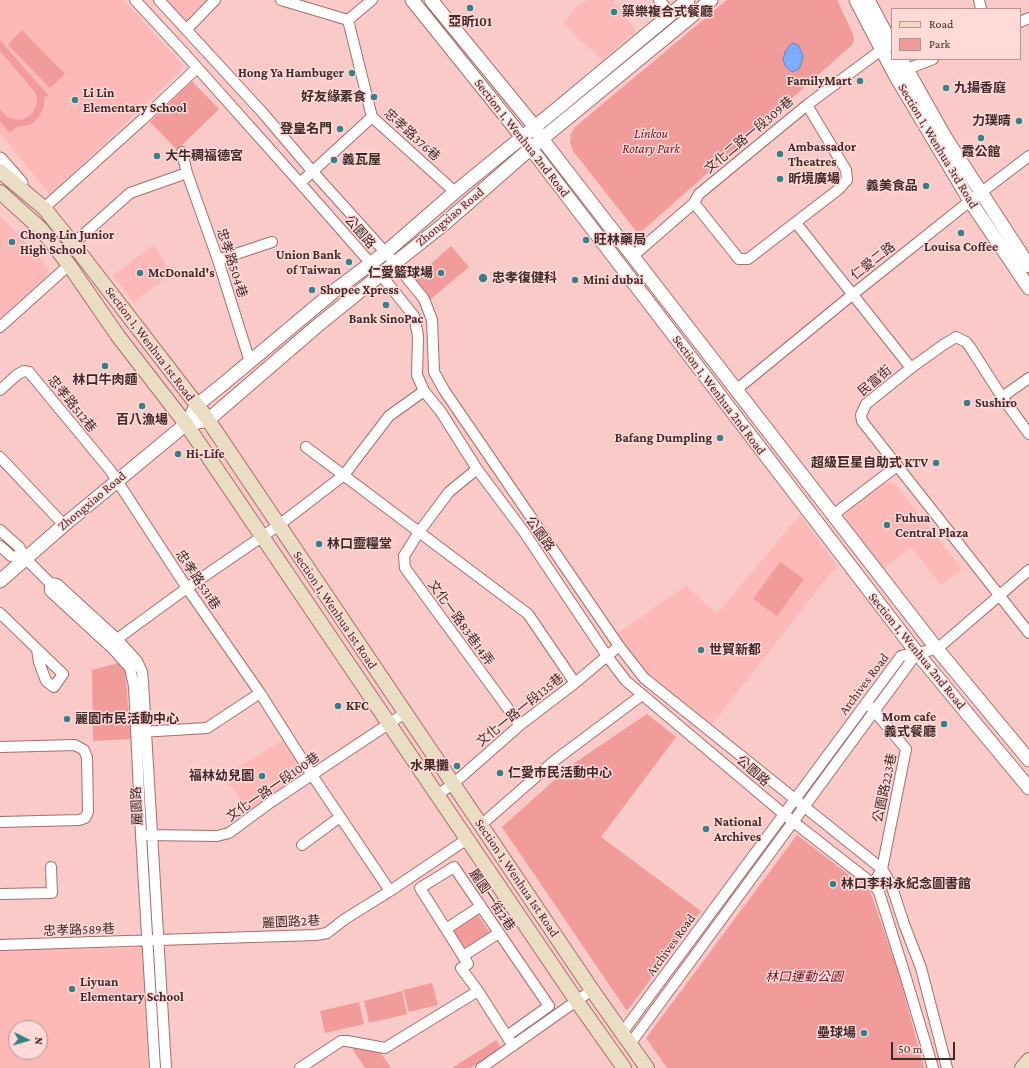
<!DOCTYPE html>
<meta charset="utf-8">
<style>
body{margin:0}
#map{position:relative;width:1029px;height:1068px;overflow:hidden;background:#facac8;font-family:"Crimson Pro",serif}
canvas{display:block}
.legend{position:absolute;left:891px;top:8px;width:130px;height:52px;box-sizing:border-box;background:#ffdad9;border:1px solid #b39393;margin:0;padding:5px 7px;list-style:none;font-size:12px;color:#402929}
.legend li{display:flex;align-items:center;gap:8px;height:20px}
.legend b{width:20px;border:1px solid #b39393}
.north{position:absolute;left:8px;top:1020px;width:40px;height:40px;box-sizing:border-box;background:#ffdad9;border:1px solid #b39393;border-radius:50%;rotate:95deg;font-size:11px;font-weight:700;line-height:16px;text-align:center;color:#402929}
.north::after{content:'';display:block;margin:auto;width:14px;height:18px;background:#388085;clip-path:polygon(50% 0,100% 100%,50% 72%,0 100%)}
.scale{position:absolute;left:891px;top:1042px;width:64px;height:18px;box-sizing:border-box;border:2px solid #402929;border-top:0;padding-left:5px;font-size:12px;line-height:14px;white-space:nowrap;color:#402929;-webkit-text-stroke:3px #ffdad9;paint-order:stroke}
</style>
<div id="map">
<canvas width="1029" height="1068"></canvas>
<ul class="legend">
<li><b style="height:5px;background:#ebddc3"></b>Road</li>
<li><b style="height:11px;background:#f19c9a"></b>Park</li>
</ul>
<div class="north">N</div>
<div class="scale">50 m</div>
</div>
<script>
const g = document.querySelector('canvas').getContext('2d');
g.lineJoin = 'round';
function fillPath(path, color) {
  g.fillStyle = color;
  g.fill(path, 'evenodd');
}
function shape(rows) {
  const path = new Path2D();
  for (const r of rows) {
    path.moveTo(r[0], r[1]);
    for (let i = 2; i < r.length; i += 2) path.lineTo(r[i], r[i + 1]);
  }
  return path;
}
function strokePath(path, color, width, dash) {
  g.strokeStyle = color;
  g.lineWidth = width;
  g.lineCap = dash ? 'butt' : 'round';
  g.setLineDash(dash || []);
  g.stroke(path);
}
function label(font, color, halo, rows, align = 'center') {
  g.font = font + ' "Crimson Pro","Noto Sans TC",serif';
  g.lineWidth = 3;
  g.setLineDash([]);
  g.textBaseline = 'middle';
  g.strokeStyle = halo;
  g.fillStyle = color;
  for (const [text, x, y, turn = 0] of rows) {
    g.save();
    g.translate(x, y);
    g.rotate((+turn || 0) * Math.PI / 180);
    g.textAlign = isNaN(turn) ? turn : align;
    if (halo) g.strokeText(text, 0, 0);
    g.fillText(text, 0, 0);
    g.restore();
  }
}
const built = shape([
 [0,0,124,0,184,67,50,195,0,133],
 [163,0,211,0,188,27],
 [587,0,612,0,636,31,602,60,563,23,577,6],
 [0,216,49,268,45,279,0,319],
 [154,244,171,274,134,302,113,276],
 [886,482,895,484,962,569,941,585,911,547,880,571,844,521,846,518,846,514,850,509],
 [800,515,837,565,712,724,647,675,616,634,686,586,717,614],
 [283,740,301,770,300,775,248,811,224,776],
 [143,948,148,1068,0,1068,0,949],
 [16,1028,40,1028,40,1052,16,1052]
]);
const green = shape([
 [727,0,837,0,853,34,854,40,852,45,642,231,636,231,573,151,570,143,571,134,575,127],
 [22,30,65,74,50,88,8,45],
 [0,40,48,95,44,98,44,107,40,115,35,121,29,125,17,127,10,133,0,121,0,109,7,117,14,119,20,120,26,118,32,114,37,104,37,97,35,92,0,51],
 [192,81,219,109,177,150,150,122],
 [451,246,469,267,431,299,414,279],
 [780,562,804,579,777,616,753,599],
 [118,663,125,670,131,739,93,741,92,670],
 [647,714,676,737,601,837,701,911,627,1011,502,827,570,766],
 [797,835,870,891,898,971,924,1068,667,1068,646,1038],
 [478,915,490,933,464,951,451,932],
 [432,983,438,1005,409,1012,403,990],
 [402,991,407,1014,369,1023,364,1001],
 [359,1002,364,1024,325,1033,320,1011],
 [496,1040,501,1048,501,1050,470,1068,452,1068],
 [354,1047,381,1053,391,1068,365,1068,353,1050]
]);
const water = shape([
 [793,43,798,45,803,55,802,61,799,69,792,72,786,67,783,60,785,52,790,45,793,43]
]);
const minor = shape([
 [135,0,185,54,300,183,381,275,414,316,418,336,417,375,424,391,441,412,477,469,524,532,607,656,626,681,786,816,873,884,879,892,906,978,933,1068],
 [159,0,262,112,313,172,395,263,424,299,432,320,434,372,444,390,619,646,644,678,882,869,891,884,904,924,921,968,947,1068],
 [281,0,348,20,372,0],
 [659,0,672,14],
 [979,0,981,9],
 [348,20,372,117,455,192],
 [1020,22,1029,18],
 [187,29,215,0],
 [900,72,933,59],
 [182,152,187,173,218,260,250,362],
 [300,183,372,117],
 [694,203,739,259,748,259,839,189,847,180,846,170,807,105],
 [44,208,143,119,197,68],
 [796,223,911,368],
 [73,244,130,193,187,173],
 [633,256,694,203,699,194,807,105,888,45],
 [218,260,272,242],
 [0,327,69,265],
 [0,390,18,374,24,371,29,372,110,470,187,588,260,693,312,775,390,891],
 [736,390,852,295,970,201,1029,156],
 [1002,397,1029,378],
 [1029,434,1002,397,970,347,966,342,956,337,943,345,911,368,866,404,861,415,862,421,1029,633],
 [306,447,528,614,575,683],
 [0,457,64,525],
 [477,469,449,492,419,532,404,556,405,568,520,725],
 [833,515,897,466],
 [0,530,19,547,25,558,50,583,57,584,117,639,137,661,142,672,143,682,166,1068],
 [0,546,11,556,25,558],
 [50,583,50,591,112,648,130,668,134,686,141,835,155,1068],
 [0,613,37,649,63,674,54,687,46,681,39,662,37,649],
 [117,639,187,588,279,525,344,475,389,416,424,391],
 [871,707,906,749,882,869,873,884],
 [140,732,207,728,260,693],
 [0,747,75,745,84,750,87,758,88,812,85,818,79,820,0,822],
 [437,795,453,784,520,725,575,683,619,646],
 [481,825,554,761,642,695],
 [147,835,217,836,229,833,271,802,405,713],
 [302,845,340,817],
 [0,894,52,893,51,867],
 [446,929,481,906],
 [0,945,316,935,327,933,345,919,390,891,467,839],
 [463,956,499,933],
 [622,1033,901,656,937,649,1029,570],
 [507,1036,549,1006,454,867,420,888,468,964,461,968,478,991,513,1046],
 [630,1044,917,653],
 [300,1068,341,1041,347,1041,385,1048,478,991],
 [481,1068,592,990]
]);
const tertiary = shape([
 [412,0,522,137,917,653,1029,788],
 [431,0,535,127,542,139,937,649,1029,760],
 [856,0,895,75,970,201,1029,288],
 [868,0,892,45],
 [901,59,945,137,1029,266],
 [0,159,21,183],
 [186,424,208,420,317,326,395,263,444,224,531,148,711,0],
 [0,581,64,525,186,424,197,405,222,385,338,288,386,252,455,192,558,108,688,0]
]);
const secondary = shape([
 [0,171,44,208,73,244,204,414,592,990,647,1068],
 [0,192,42,230,69,265,118,336,186,424,576,1000,624,1068],
 [1022,1068,1029,1060]
]);
const markers = [
 [470,8,4,"#388085"],
 [614,12,4,"#388085"],
 [352,73,4,"#388085"],
 [860,81,4,"#388085"],
 [946,88,4,"#388085"],
 [374,97,4,"#388085"],
 [75,100,4,"#388085"],
 [1019,121,4,"#388085"],
 [340,129,4,"#388085"],
 [981,138,4,"#388085"],
 [780,154,4,"#388085"],
 [157,156,4,"#388085"],
 [334,160,4,"#388085"],
 [780,179,4,"#388085"],
 [926,186,4,"#388085"],
 [961,233,4,"#388085"],
 [586,240,4,"#388085"],
 [12,242,4,"#388085"],
 [349,262,4,"#388085"],
 [140,273,4,"#388085"],
 [441,273,4,"#388085"],
 [483,278,5,"#388085"],
 [575,280,4,"#388085"],
 [312,290,4,"#388085"],
 [386,305,4,"#388085"],
 [105,366,4,"#388085"],
 [967,403,4,"#388085"],
 [142,406,4,"#388085"],
 [720,438,4,"#388085"],
 [178,454,4,"#388085"],
 [936,463,4,"#388085"],
 [887,525,4,"#388085"],
 [319,544,4,"#388085"],
 [701,650,4,"#388085"],
 [338,706,4,"#388085"],
 [67,719,4,"#388085"],
 [944,724,4,"#388085"],
 [457,766,4,"#388085"],
 [500,773,4,"#388085"],
 [262,776,4,"#388085"],
 [706,829,4,"#388085"],
 [833,884,4,"#388085"],
 [72,989,4,"#388085"],
 [864,1033,4,"#388085"]
];
const poiNames = [
 ["築樂複合式餐廳",622,12],
 ["亞昕101",470,22,"center"],
 ["Hong Ya Hambuger",344,73,"right"],
 ["FamilyMart",852,81,"right"],
 ["九揚香庭",954,88],
 ["Li Lin",83,93],
 ["Elementary School",83,108],
 ["好友緣素食",366,97,"right"],
 ["力璞晴",1011,121,"right"],
 ["登皇名門",332,129,"right"],
 ["Ambassador",788,147],
 ["Theatres",788,162],
 ["霞公館",981,152,"center"],
 ["大牛稠福德宮",165,156],
 ["義瓦屋",342,160],
 ["昕境廣場",788,179],
 ["義美食品",918,186,"right"],
 ["Chong Lin Junior",20,235],
 ["High School",20,250],
 ["旺林藥局",594,240],
 ["Louisa Coffee",961,247,"center"],
 ["Union Bank",341,255,"right"],
 ["of Taiwan",341,270,"right"],
 ["McDonald's",148,273],
 ["仁愛籃球場",433,273,"right"],
 ["忠孝復健科",492,278],
 ["Mini dubai",583,280],
 ["Shopee Xpress",320,290],
 ["Bank SinoPac",386,319,"center"],
 ["林口牛肉麵",105,380,"center"],
 ["Sushiro",975,403],
 ["百八漁場",142,420,"center"],
 ["Bafang Dumpling",712,438,"right"],
 ["Hi-Life",186,454],
 ["超級巨星自助式 KTV",928,463,"right"],
 ["Fuhua",895,518],
 ["Central Plaza",895,533],
 ["林口靈糧堂",327,544],
 ["世貿新都",709,650],
 ["KFC",346,706],
 ["Mom cafe",936,717,"right"],
 ["義式餐廳",936,732,"right"],
 ["麗園市民活動中心",75,719],
 ["水果攤",449,766,"right"],
 ["仁愛市民活動中心",508,773],
 ["福林幼兒園",254,776,"right"],
 ["National",714,822],
 ["Archives",714,837],
 ["林口李科永紀念圖書館",841,884],
 ["Liyuan",80,982],
 ["Elementary School",80,997],
 ["壘球場",856,1033,"right"]
];
const parkNames = [
 ["Linkou",651,134],
 ["Rotary Park",651,149],
 ["林口運動公園",804,977]
];
const streetNames = [
 ["忠孝路376巷",412,135,42],
 ["文化二路一段309巷",749,135,-40],
 ["Section 1, Wenhua 2nd Road",522,138,52],
 ["Section 1, Wenhua 3rd Road",938,146,59],
 ["Zhongxiao Road",450,217,-40],
 ["公園路",360,232,49],
 ["仁愛二路",873,261,-38],
 ["忠孝路504巷",232,263,72],
 ["Section 1, Wenhua 1st Road",150,344,53],
 ["民富街",875,381,-40],
 ["Section 1, Wenhua 2nd Road",719,395,53],
 ["忠孝路512巷",72,404,51],
 ["Zhongxiao Road",92,501,-40],
 ["公園路",540,534,55],
 ["忠孝路531巷",198,580,56],
 ["Section 1, Wenhua 1st Road",335,610,56],
 ["文化一路83巷14弄",461,623,54],
 ["Section 1, Wenhua 2nd Road",917,651,51],
 ["Archives Road",864,684,-53],
 ["文化一路一段135巷",520,710,-39],
 ["公園路",753,771,41],
 ["文化一路一段100巷",273,787,-35],
 ["公園路223巷",885,788,-78],
 ["麗園路",137,806,-93],
 ["Section 1, Wenhua 1st Road",517,878,56],
 ["麗園一街2巷",492,900,56],
 ["麗園路2巷",291,922,-3],
 ["忠孝路589巷",79,930,-2],
 ["Archives Road",671,945,-54]
];
fillPath(built, '#fcb9b7');
fillPath(green, '#f19c9a');
fillPath(water, '#7dadff');
strokePath(water, '#6b85bf', 1);
strokePath(minor, '#a46e6d', 12);
strokePath(tertiary, '#a46e6d', 15);
strokePath(secondary, '#a46e6d', 16);
strokePath(minor, '#fff', 10);
strokePath(tertiary, '#fff', 13);
strokePath(secondary, '#ebddc3', 14);
for (const [x, y, r, color] of markers) {
  const dot = new Path2D();
  dot.arc(x, y, r, 0, 2 * Math.PI);
  g.fillStyle = color;
  g.fill(dot);
  strokePath(dot, '#ffdad9', 1.5);
}
label('bold 13px', '#402929', '#ffdad9', poiNames, 'left');
label('italic 13px', '#70121e', '#ffdad9', parkNames);
label('13px', '#402929', '#ffdad9', streetNames);
</script>
